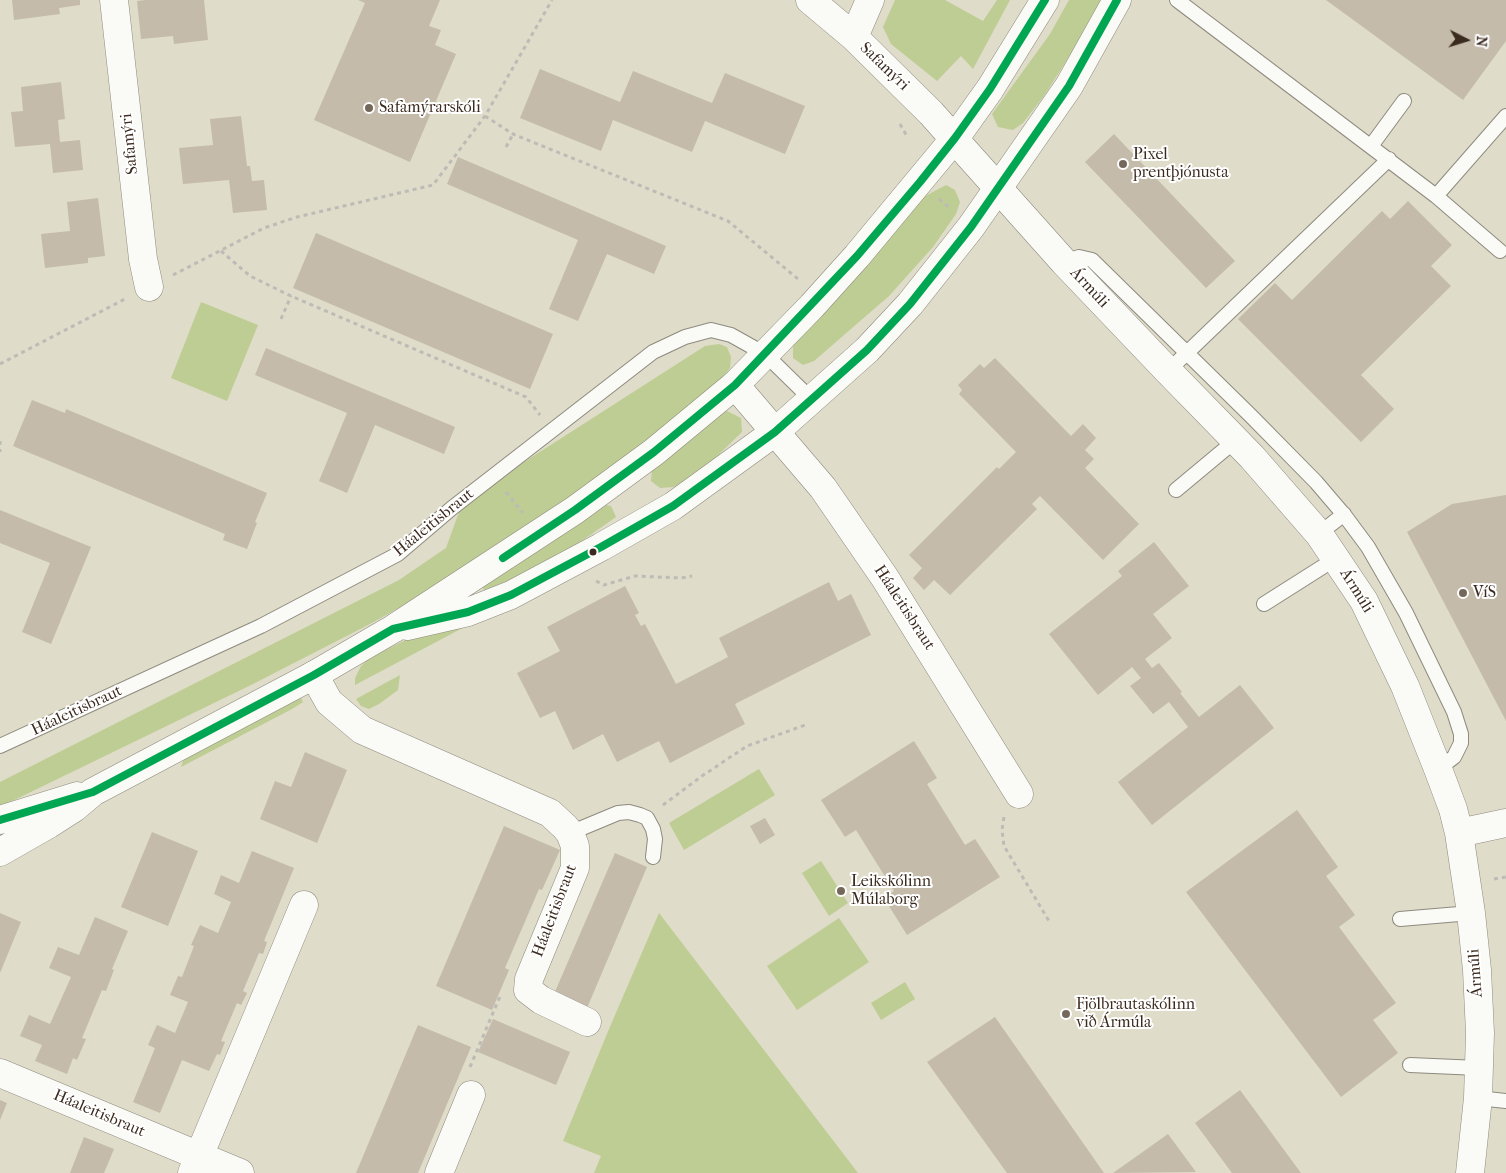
<!DOCTYPE html>
<meta charset="utf-8">
<style>
body{margin:0}
#map{position:relative;width:1506px;height:1173px;overflow:hidden;background:#dfdcc9;font-family:"IM FELL French Canon",serif}
canvas{display:block}
.north{position:absolute;left:1441px;top:15px;width:50px;height:50px;-webkit-text-stroke:4px #fff;paint-order:stroke;rotate:95deg;font-size:14px;font-weight:700;line-height:20px;text-align:center;color:#3b2a1e}
.north::after{content:'';display:block;margin:auto;width:18px;height:22px;background:#3b2a1e;clip-path:polygon(50% 0,100% 100%,50% 72%,0 100%)}
</style>
<div id="map">
<canvas width="1506" height="1173"></canvas>
<div class="north">N</div>
</div>
<script>
const g = document.querySelector('canvas').getContext('2d');
g.lineJoin = 'round';
function fillPath(path, color) {
  g.fillStyle = color;
  g.fill(path, 'evenodd');
}
function shape(rows) {
  const path = new Path2D();
  for (const r of rows) {
    path.moveTo(r[0], r[1]);
    for (let i = 2; i < r.length; i += 2) path.lineTo(r[i], r[i + 1]);
  }
  return path;
}
function strokePath(path, color, width, dash) {
  g.strokeStyle = color;
  g.lineWidth = width;
  g.lineCap = dash ? 'butt' : 'round';
  g.setLineDash(dash || []);
  g.stroke(path);
}
function label(font, color, halo, rows, align = 'center') {
  g.font = font + ' "IM FELL French Canon",serif';
  g.lineWidth = 4;
  g.setLineDash([]);
  g.textBaseline = 'middle';
  g.strokeStyle = halo;
  g.fillStyle = color;
  for (const [text, x, y, turn = 0] of rows) {
    g.save();
    g.translate(x, y);
    g.rotate((+turn || 0) * Math.PI / 180);
    g.textAlign = isNaN(turn) ? turn : align;
    if (halo) g.strokeText(text, 0, 0);
    g.fillText(text, 0, 0);
    g.restore();
  }
}
const green = shape([
 [895,0,945,0,983,21,997,0,1010,0,973,69,961,56,937,81,891,44,883,27],
 [1069,0,1102,0,1093,19,1044,96,1023,123,1013,130,998,127,992,114,1050,34],
 [946,185,955,190,960,202,956,214,933,247,889,296,814,361,803,365,793,358,793,344,916,201],
 [201,302,258,325,227,401,171,378],
 [719,344,727,347,731,357,730,368,719,383,637,452,484,560,370,624,251,685,0,807,0,782,399,580,446,548,459,512,521,464,705,346],
 [727,411,741,418,742,432,712,461,688,479,674,487,660,488,651,481,652,468,714,414],
 [601,504,611,506,616,517,533,575,487,593,481,586],
 [472,623,355,685,355,678,361,666,371,657,416,635],
 [400,675,398,690,379,704,369,709,361,706,356,699],
 [300,696,303,702,292,709,181,767,183,761,189,755],
 [759,769,775,795,684,850,669,823],
 [821,861,848,903,829,916,802,873],
 [659,913,803,1101,858,1173,594,1173,601,1156,563,1141,609,1029],
 [839,918,869,962,797,1010,767,966],
 [905,982,915,999,881,1020,871,1003]
]);
const building = shape([
 [12,0,80,0,80,5,59,8,60,14,14,20],
 [146,0,204,0,208,40,174,44,173,36,141,39,137,1],
 [358,0,440,0,429,26,441,30,435,45,456,54,410,162,314,120,365,3],
 [1326,0,1506,0,1506,41,1463,100],
 [540,69,620,102,633,71,712,103,725,73,805,106,785,154,705,121,692,152,613,120,601,151,520,118],
 [61,82,65,119,58,120,60,142,80,140,83,170,53,173,50,144,15,147,11,112,23,111,21,87],
 [241,116,247,166,250,166,252,181,264,180,267,210,233,213,229,180,183,184,179,148,213,145,210,119],
 [1114,134,1235,261,1206,288,1085,162],
 [458,157,666,246,654,274,607,254,578,321,549,309,578,240,447,184],
 [98,198,105,256,88,258,88,263,45,268,41,234,70,231,67,202],
 [1408,201,1452,245,1431,266,1451,286,1361,375,1394,409,1361,442,1238,319,1275,283,1292,300,1382,211,1390,219],
 [316,233,553,334,530,389,293,288],
 [266,348,455,427,444,454,375,425,347,493,319,481,347,413,255,375],
 [995,358,1071,436,1083,424,1096,438,1085,450,1094,459,1085,468,1139,524,1103,560,1040,496,1032,504,1037,509,950,595,934,580,924,590,913,578,922,568,909,555,997,467,999,469,1016,452,959,394,962,390,958,385,980,364,984,368],
 [32,400,65,413,66,409,267,493,255,522,257,523,247,549,223,540,225,534,13,446],
 [1506,495,1506,721,1407,532,1452,504],
 [0,510,91,547,51,644,22,632,50,563,0,543],
 [1154,542,1189,586,1153,614,1172,638,1145,659,1152,668,1159,663,1182,692,1180,693,1199,717,1240,685,1274,728,1152,825,1118,782,1188,727,1169,702,1153,714,1130,686,1141,678,1132,667,1098,695,1049,634,1122,576,1118,571],
 [829,582,838,601,851,594,871,635,735,704,745,724,670,763,659,741,617,762,603,734,573,750,555,711,540,718,517,673,560,651,547,627,625,586,639,613,635,615,641,626,645,624,676,684,728,657,719,638],
 [914,741,937,778,927,784,965,845,975,839,1000,877,907,935,884,898,894,891,856,830,845,837,821,800],
 [305,752,347,770,317,843,260,819,275,781,291,787],
 [1297,810,1338,867,1326,876,1355,915,1339,927,1396,1003,1373,1020,1398,1053,1341,1097,1186,892],
 [765,818,775,835,760,844,750,826],
 [504,826,560,850,542,890,539,889,505,968,509,970,492,1010,436,986],
 [152,832,198,851,168,926,121,907],
 [252,851,294,868,264,941,267,942,263,954,259,953,243,991,247,993,241,1005,237,1003,221,1041,225,1042,220,1055,217,1054,209,1071,182,1060,160,1113,133,1102,155,1048,148,1045,157,1025,175,1033,188,1002,170,995,178,976,182,977,194,946,191,945,200,925,218,933,231,902,214,894,221,875,239,883],
 [615,853,647,867,587,1008,554,994],
 [0,913,21,922,0,973],
 [95,917,128,931,112,969,114,970,106,991,102,990,82,1038,86,1039,77,1060,73,1058,67,1074,35,1061,42,1045,20,1036,29,1015,50,1024,71,977,49,968,58,947,79,955],
 [995,1017,1104,1173,1007,1173,927,1062],
 [493,1019,570,1052,556,1085,478,1052],
 [418,1025,471,1047,418,1173,356,1173],
 [1240,1090,1301,1173,1232,1173,1195,1123],
 [0,1100,7,1103,0,1120],
 [1168,1134,1196,1172,1113,1173],
 [84,1137,114,1149,104,1173,70,1173]
]);
const path = shape([
 [485,116,513,134,728,221,798,279],
 [900,124,908,138],
 [506,147,513,134],
 [939,199,950,208],
 [221,251,250,276,291,296,526,397,540,415],
 [173,275,264,228,297,217,433,185,485,116,552,0],
 [281,319,291,296],
 [0,364,125,299],
 [0,441,0,452],
 [506,492,523,513],
 [596,581,604,585,635,576,681,578,692,576],
 [663,805,702,776,747,746,808,724],
 [1004,817,1002,830,1004,846,1049,921],
 [1494,879,1506,877],
 [470,1067,501,994]
]);
const service = shape([
 [1177,0,1436,196,1506,116],
 [1371,146,1404,101],
 [1436,196,1500,251],
 [1064,262,1079,257,1092,260,1251,416,1316,482,1345,516,1368,547,1406,613,1454,712,1461,734,1461,743,1454,757,1438,769],
 [1168,371,1389,159],
 [1176,490,1236,440],
 [1319,534,1344,514],
 [1264,604,1335,559],
 [0,746,261,626,398,554,452,508,653,352,685,337,711,330,731,335,765,354,812,400],
 [570,833,618,813,629,812,640,815,647,818,653,829,655,839,653,857],
 [1400,919,1471,913],
 [1410,1065,1479,1068],
 [1478,1098,1506,1101]
]);
const minor = shape([
 [114,0,143,259,149,287],
 [810,0,854,37,931,113,1064,262,1168,371,1252,457,1319,534,1364,601,1405,686,1438,769,1453,809,1459,833,1471,913,1477,970,1480,1033,1478,1098,1470,1173],
 [854,37,870,0],
 [735,385,823,488,885,578,1019,794],
 [314,675,329,702,362,730,550,813,565,827,570,833,575,846,575,868,529,979,528,990,541,1000,587,1022],
 [1459,833,1506,823],
 [0,1073,240,1173],
 [192,1173,304,905],
 [439,1173,471,1095]
]);
const tertiary = shape([
 [407,626,468,612,511,595,601,547,673,506,775,432,867,350,910,304,971,227,1069,86,1117,0],
 [0,820,77,796],
 [0,852,49,824,74,808,93,792,314,675,393,629,575,510,654,452,735,385,812,306,857,256,955,138,990,89,1045,0]
]);
const bus1 = shape([
 [503,558,575,510,654,452,735,385,857,256,920,182,955,138,990,89,1045,0],
 [0,820,93,792,314,675,393,629,468,612,511,595,601,547,673,506,775,432,867,350,910,304,971,227,1069,86,1117,0]
]);
const markers = [
 [369,108,5,"#74685a"],
 [1123,164,5,"#74685a"],
 [593,552,4.5,"#3b2a1e"],
 [1463,593,5,"#74685a"],
 [841,891,5,"#74685a"],
 [1066,1014,5,"#74685a"]
];
const streetNames = [
 ["Safamýri",884,67,44],
 ["Safamýri",130,144,-96],
 ["Ármúli",1089,288,47],
 ["Háaleitisbraut",434,523,-39],
 ["Ármúli",1356,591,58],
 ["Háaleitisbraut",904,608,57],
 ["Háaleitisbraut",77,711,-25],
 ["Háaleitisbraut",555,911,-69],
 ["Ármúli",1476,973,-94],
 ["Háaleitisbraut",99,1114,23]
];
const poiNames = [
 ["Safamýrarskóli",379,108],
 ["Pixel",1133,155],
 ["prentþjónusta",1133,173],
 ["VíS",1473,593],
 ["Leikskólinn",851,882],
 ["Múlaborg",851,900],
 ["Fjölbrautaskólinn",1076,1005],
 ["við Ármúla",1076,1023]
];
fillPath(green, '#becd93');
fillPath(building, '#c4bbab');
strokePath(service, '#8e8a7e', 16);
strokePath(minor, '#8e8a7e', 29);
strokePath(tertiary, '#8e8a7e', 29);
strokePath(path, '#bdbbb6', 3, [4, 4]);
strokePath(service, '#fafaf7', 14);
strokePath(minor, '#fafaf7', 28);
strokePath(tertiary, '#fafaf7', 28);
strokePath(bus1, '#00a651', 8);
for (const [x, y, r, color] of markers) {
  const dot = new Path2D();
  dot.arc(x, y, r, 0, 2 * Math.PI);
  g.fillStyle = color;
  g.fill(dot);
  strokePath(dot, '#fff', 2);
}
label('16px', '#3b2a1e', '#fff', streetNames);
label('16px', '#3b2a1e', '#fff', poiNames, 'left');
</script>
